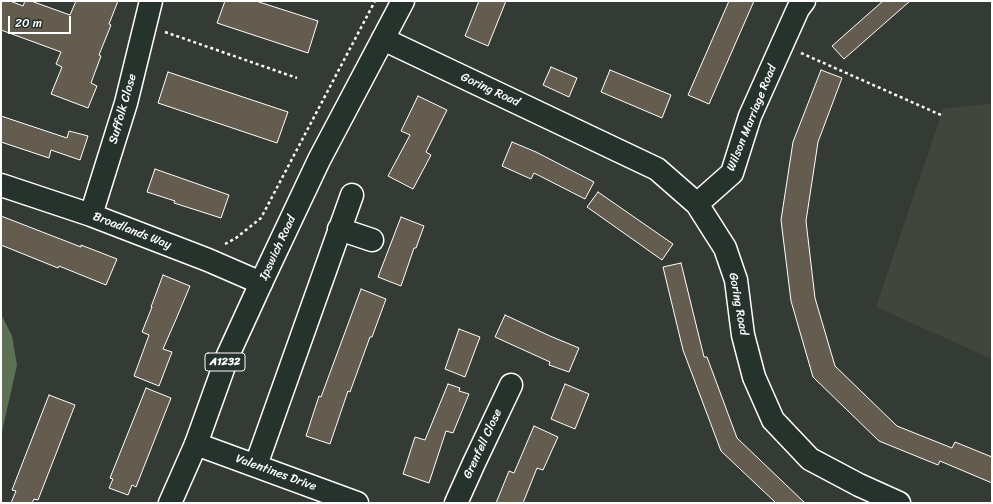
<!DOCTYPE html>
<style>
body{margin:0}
#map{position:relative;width:993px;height:504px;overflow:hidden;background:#333b34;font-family:Sriracha,sans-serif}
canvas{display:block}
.frame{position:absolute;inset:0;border:2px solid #fff;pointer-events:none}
.scale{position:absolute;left:8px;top:16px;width:63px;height:18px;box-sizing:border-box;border:2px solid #fff;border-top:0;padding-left:5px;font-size:12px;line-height:14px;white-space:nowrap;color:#fff;-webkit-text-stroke:3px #26332d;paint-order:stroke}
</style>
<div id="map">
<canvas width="993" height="504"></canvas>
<div class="frame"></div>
<div class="scale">20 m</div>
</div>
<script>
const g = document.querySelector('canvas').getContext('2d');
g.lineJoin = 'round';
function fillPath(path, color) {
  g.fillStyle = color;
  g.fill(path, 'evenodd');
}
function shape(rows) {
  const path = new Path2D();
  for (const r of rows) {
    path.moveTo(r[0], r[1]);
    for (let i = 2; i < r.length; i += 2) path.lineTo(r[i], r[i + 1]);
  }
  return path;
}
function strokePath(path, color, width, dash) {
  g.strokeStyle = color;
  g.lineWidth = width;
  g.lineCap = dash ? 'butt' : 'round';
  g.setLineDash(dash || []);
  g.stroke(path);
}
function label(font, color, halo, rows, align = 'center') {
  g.font = font + ' Sriracha,sans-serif';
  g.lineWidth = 3;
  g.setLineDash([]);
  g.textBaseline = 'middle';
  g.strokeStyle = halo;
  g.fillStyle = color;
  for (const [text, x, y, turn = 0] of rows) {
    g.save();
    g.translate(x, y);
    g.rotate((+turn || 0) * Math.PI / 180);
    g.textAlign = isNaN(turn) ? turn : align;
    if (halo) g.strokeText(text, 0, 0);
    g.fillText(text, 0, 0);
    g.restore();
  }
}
const built = shape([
 [992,103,992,359,876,307,943,109]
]);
const green = shape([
 [1,314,12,336,17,365,1,436]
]);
const building = shape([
 [1,1,10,1,23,6,25,1,31,1,70,15,76,1,118,1,109,24,111,25,99,55,101,56,91,83,97,86,88,108,51,94,62,67,56,64,61,52,1,30,1,1],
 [225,1,256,1,318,21,308,53,217,23,225,1],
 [479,1,506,1,488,46,465,36,479,1],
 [729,1,754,1,709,104,688,95,729,1],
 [883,1,910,1,844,59,832,46,883,1],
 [551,67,577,78,569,97,543,85,551,67],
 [610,70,671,95,662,118,601,92,610,70],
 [821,70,842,78,818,142,806,221,815,298,835,366,897,426,952,448,955,442,992,457,992,483,940,461,938,465,879,441,813,377,791,301,781,220,793,142,821,70],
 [168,72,288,112,277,143,158,103,168,72],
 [418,96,447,110,426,152,431,155,413,189,388,176,410,135,401,131,418,96],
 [1,116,67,138,69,131,88,136,80,160,51,150,49,158,1,142,1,116],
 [512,142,536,152,594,182,585,199,534,173,531,179,502,166,512,142],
 [155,169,229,195,221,218,174,203,175,201,147,192,155,169],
 [598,192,673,244,662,260,587,207,598,192],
 [1,216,81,247,81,245,117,259,106,285,59,266,58,268,1,245,1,216],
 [401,217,424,226,416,248,414,248,401,286,378,277,401,217],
 [681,263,704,357,707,357,737,438,805,503,776,503,721,451,683,350,663,267,681,263],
 [163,275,190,286,177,317,163,349,172,352,159,386,134,376,149,335,142,332,152,307,151,307,163,275],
 [361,289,386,299,372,337,370,337,350,392,348,391,330,444,306,436,319,396,321,397,361,289],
 [505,315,550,336,579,348,569,372,549,365,550,362,495,337,505,315],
 [459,329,480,337,465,377,445,369,459,329],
 [448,384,460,388,459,391,469,394,453,433,446,431,429,483,403,474,415,437,425,440,448,384],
 [565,384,589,394,575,429,551,419,565,384],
 [146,388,171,398,136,487,132,485,128,495,109,488,113,479,110,478,146,388],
 [49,395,75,405,38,500,34,499,32,503,11,503,16,491,12,490,49,395],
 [534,426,558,437,543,470,537,468,523,503,496,503,509,471,514,473,534,426]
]);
const path = shape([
 [165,32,297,78],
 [801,53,941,115],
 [225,244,236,238,261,218,375,1]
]);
const street = shape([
 [383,39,657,169,697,204,725,248,736,280,743,335,754,377,773,420,810,459,859,485,899,503],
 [1,185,91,215,208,260,261,283],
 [697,204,732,173,750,116,798,9,804,1],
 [91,215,126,103,151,1],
 [339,229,372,240],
 [196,444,357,503],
 [256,465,352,195],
 [456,503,474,463,511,385]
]);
const primary = shape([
 [170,503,196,444,228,355,261,283,319,160,403,1]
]);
const shields = [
 [225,362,40]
];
const shieldNames = [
 ["A1232",225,362]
];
const streetNames = [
 ["Goring Road",490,90,25],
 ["Suffolk Close",123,109,-74],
 ["Wilson Marriage Road",752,118,-68],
 ["Broadlands Way",132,231,21],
 ["Ipswich Road",278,248,-65],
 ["Goring Road",738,304,80],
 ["Grenfell Close",483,444,-65],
 ["Valentines Drive",276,473,20]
];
fillPath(built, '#42453c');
fillPath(green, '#5e7154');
fillPath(building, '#655c50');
strokePath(building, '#fff', 1);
strokePath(street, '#fff', 25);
strokePath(primary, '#fff', 25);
strokePath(path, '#fff', 2.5, [3, 3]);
strokePath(street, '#26332d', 22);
strokePath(primary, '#26332d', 22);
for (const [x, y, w] of shields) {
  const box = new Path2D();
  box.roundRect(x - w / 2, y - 9, w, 18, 3);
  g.fillStyle = '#26332d';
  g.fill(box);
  strokePath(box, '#fff', 1);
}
label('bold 11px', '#fff', null, shieldNames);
label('12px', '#fff', '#26332d', streetNames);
</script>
